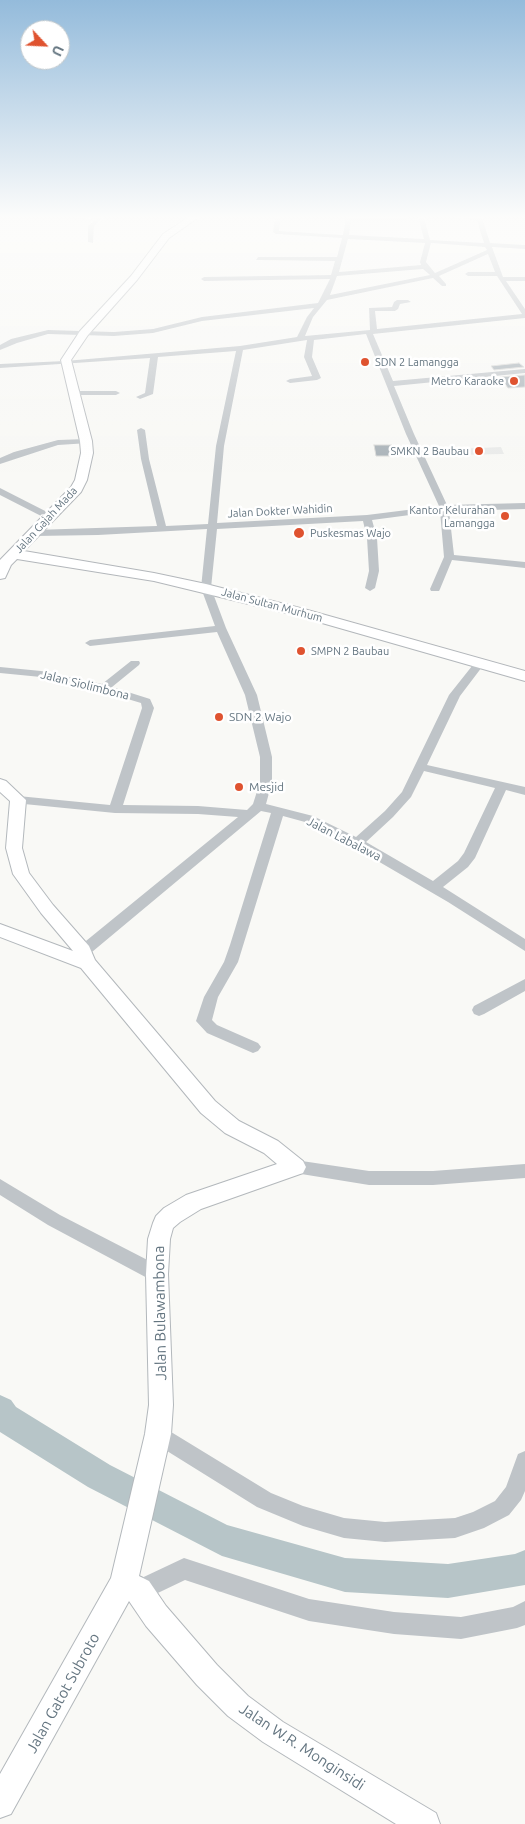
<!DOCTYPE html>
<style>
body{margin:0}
#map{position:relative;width:525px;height:1824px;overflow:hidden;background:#f9f9f6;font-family:Ubuntu,sans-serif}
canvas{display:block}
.north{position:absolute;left:20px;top:20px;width:50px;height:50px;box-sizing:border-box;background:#fff;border:1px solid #c1c8cc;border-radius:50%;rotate:115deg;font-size:14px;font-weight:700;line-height:20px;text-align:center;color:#647580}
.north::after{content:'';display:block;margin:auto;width:18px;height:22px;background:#df5330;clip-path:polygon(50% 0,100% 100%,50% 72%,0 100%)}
</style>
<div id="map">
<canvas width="525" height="1824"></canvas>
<div class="north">U</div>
</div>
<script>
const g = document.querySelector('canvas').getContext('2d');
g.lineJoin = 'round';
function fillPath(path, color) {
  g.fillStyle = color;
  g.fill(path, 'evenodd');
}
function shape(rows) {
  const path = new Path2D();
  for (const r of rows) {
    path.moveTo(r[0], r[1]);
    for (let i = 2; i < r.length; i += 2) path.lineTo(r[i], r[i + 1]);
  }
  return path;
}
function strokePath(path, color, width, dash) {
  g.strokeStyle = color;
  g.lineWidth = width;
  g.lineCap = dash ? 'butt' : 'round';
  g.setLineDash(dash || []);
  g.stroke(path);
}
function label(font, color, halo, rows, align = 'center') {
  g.font = font + ' Ubuntu,sans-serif';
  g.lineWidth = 5;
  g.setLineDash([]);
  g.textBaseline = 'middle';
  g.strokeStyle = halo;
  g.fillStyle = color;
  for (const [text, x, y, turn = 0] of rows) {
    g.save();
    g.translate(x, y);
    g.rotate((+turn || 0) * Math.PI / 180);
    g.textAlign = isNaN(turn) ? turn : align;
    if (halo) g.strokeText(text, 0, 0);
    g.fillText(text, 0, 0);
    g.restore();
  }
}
const built = shape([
 [501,447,504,454,456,455,454,449]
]);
const river = shape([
 [0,1395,11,1400,16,1407,110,1465,227,1525,345,1558,448,1564,515,1554,525,1550,525,1585,448,1598,345,1592,222,1556,88,1487,0,1432,0,1395]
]);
const building = shape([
 [519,363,524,367,494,370,491,366,519,363],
 [525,375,525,387,508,388,500,377,525,375],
 [374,445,392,445,394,456,376,456,374,445]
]);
const minor = shape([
 [69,217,104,217,94,226,93,243,88,242,88,226,96,219,69,217],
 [275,217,281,217,279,231,343,235,346,217,409,217,407,220,351,220,349,235,424,239,418,217,424,217,430,240,484,243,477,221,454,217,482,217,490,243,525,245,525,249,492,247,503,277,525,277,525,281,506,281,525,309,525,318,373,334,393,381,525,369,525,373,394,386,414,434,447,505,525,503,525,509,449,511,454,555,525,562,525,568,452,560,440,589,439,591,431,591,430,589,444,557,440,511,372,520,377,538,379,571,375,588,370,591,365,588,369,571,367,538,363,521,217,529,211,588,226,628,257,695,272,757,272,782,266,804,313,816,356,837,385,811,402,792,449,695,476,661,484,661,485,663,460,696,427,765,525,787,525,795,506,790,475,858,468,867,443,887,525,939,525,951,448,902,352,846,305,822,283,816,238,962,218,997,212,1020,217,1025,258,1043,261,1047,258,1051,253,1053,207,1033,196,1021,204,997,224,962,230,945,271,813,261,811,80,962,75,963,70,962,68,958,70,954,238,817,198,814,115,813,14,803,12,800,14,797,18,796,110,805,142,708,141,703,101,691,41,677,0,673,0,667,41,671,102,684,131,661,139,661,140,663,139,665,112,687,150,699,154,708,123,805,198,806,247,810,253,804,260,782,260,757,245,695,217,632,90,646,85,643,90,640,215,626,201,588,207,529,98,535,35,536,30,533,35,530,157,526,141,459,137,430,141,428,145,430,149,459,166,526,208,524,216,446,236,351,158,357,153,394,140,399,136,397,145,393,150,358,0,368,0,364,65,361,240,346,297,337,307,317,314,308,202,321,153,333,114,336,48,334,17,343,0,350,0,345,11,339,48,330,114,332,153,329,202,317,318,303,330,279,204,281,201,279,204,277,331,275,335,261,256,260,258,257,337,257,342,238,276,234,273,232,275,217],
 [348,239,425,243,420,262,421,265,339,272,348,239],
 [431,243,485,247,487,250,435,273,426,262,431,243],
 [488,254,495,272,468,272,465,274,468,276,497,276,522,314,377,329,375,311,395,311,398,309,400,304,411,302,408,300,397,300,394,302,392,307,369,308,370,330,305,336,313,317,327,300,433,278,442,286,446,286,446,284,439,276,488,254],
 [423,269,430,275,330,295,337,276,423,269],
 [366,334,406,434,439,506,367,515,217,523,224,446,243,350,307,340,304,357,312,376,290,379,286,381,290,383,317,380,321,378,312,357,314,340,366,334],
 [424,771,495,788,464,853,458,861,433,881,366,842,393,817,411,797,424,771],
 [70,391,116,391,120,393,116,395,70,395,70,391],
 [86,439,89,439,89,443,58,445,0,464,0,458,14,452,58,440,86,439],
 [0,488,53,515,55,517,53,519,47,519,0,495,0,488],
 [525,979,525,991,484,1014,479,1016,474,1014,472,1010,474,1006,525,979],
 [295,1160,369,1171,433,1171,525,1164,525,1178,433,1185,369,1185,289,1172,287,1167,289,1162,295,1160],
 [0,1179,60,1215,163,1268,166,1274,163,1280,157,1282,151,1280,48,1225,0,1195,0,1179],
 [158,1424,271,1493,303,1506,344,1518,385,1522,455,1518,473,1512,495,1501,506,1487,518,1454,525,1451,525,1491,521,1500,509,1515,484,1528,455,1538,385,1542,344,1538,303,1526,257,1507,151,1441,148,1434,151,1427,158,1424],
 [184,1558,309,1599,394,1612,461,1617,513,1607,525,1601,525,1625,517,1628,461,1639,394,1634,309,1621,185,1580,139,1602,131,1599,128,1591,131,1583,184,1558]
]);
const major = shape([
 [0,779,6,781,26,800,22,848,29,873,53,905,89,946,95,960,215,1101,239,1121,278,1141,303,1161,306,1167,303,1173,201,1209,180,1222,173,1228,170,1239,168,1274,173,1405,171,1434,139,1576,149,1581,166,1606,217,1665,248,1696,283,1722,436,1813,440,1824,396,1824,263,1742,228,1716,197,1685,146,1626,129,1601,11,1814,0,1818,0,1774,111,1578,145,1434,149,1405,146,1274,148,1239,153,1223,156,1216,164,1208,186,1195,277,1164,264,1153,225,1133,201,1113,81,968,0,937,0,924,73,951,41,913,13,874,6,848,10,801,0,792,0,779]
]);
const highway = shape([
 [189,217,199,217,169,238,137,280,88,335,71,360,92,441,93,453,87,480,81,492,24,551,154,573,206,584,304,609,525,671,525,681,294,615,154,581,17,559,11,565,5,578,0,579,0,560,71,487,75,480,81,453,80,441,61,360,80,331,131,276,163,234,189,217]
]);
const markers = [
 [365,362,5,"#df5330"],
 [514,381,5,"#df5330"],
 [479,451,5,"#df5330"],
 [505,516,5,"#df5330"],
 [299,533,6,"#df5330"],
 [301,651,5,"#df5330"],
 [219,717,5,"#df5330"],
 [239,787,5,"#df5330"]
];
const farPoinames = [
 ["SDN 2 Lamangga",375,362],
 ["Metro Karaoke",504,381,"right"],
 ["SMKN 2 Baubau",469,451,"right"],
 ["Kantor Kelurahan",495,510,"right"],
 ["Lamangga",495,523,"right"],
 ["Puskesmas Wajo",310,533],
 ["SMPN 2 Baubau",311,651]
];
const farStreetnames = [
 ["Jalan Dokter Wahidin",280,511,-3],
 ["Jalan Gajah Mada",46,520,-47],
 ["Jalan Sultan Murhum",272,605,15]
];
const streetNames = [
 ["Jalan Siolimbona",85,685,14],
 ["Jalan Labalawa",344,839,27]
];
const poiNames = [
 ["SDN 2 Wajo",229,717],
 ["Mesjid",249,787]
];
const nearStreetnames = [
 ["Jalan Bulawambona",160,1313,-91],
 ["Jalan Gatot Subroto",63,1693,-61],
 ["Jalan W.R. Monginsidi",302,1747,33]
];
fillPath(built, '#e9eae9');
fillPath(river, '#b7c5c8');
fillPath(building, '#a8b1b7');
strokePath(building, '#dadad8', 1);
strokePath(major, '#b3b8bc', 2);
strokePath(highway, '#b3b7bb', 2);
fillPath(minor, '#bfc4c8');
fillPath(major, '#fff');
fillPath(highway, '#fff');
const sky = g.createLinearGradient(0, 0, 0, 472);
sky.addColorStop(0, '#94bbdb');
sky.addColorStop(0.46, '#fcfcfb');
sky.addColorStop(1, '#fcfcfb00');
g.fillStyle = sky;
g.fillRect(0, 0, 525, 472);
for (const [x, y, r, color] of markers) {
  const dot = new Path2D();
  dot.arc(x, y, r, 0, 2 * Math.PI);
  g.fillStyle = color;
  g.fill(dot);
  strokePath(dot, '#fff', 2);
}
label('11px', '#647580', '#fff', farPoinames, 'left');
label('11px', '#647580', '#fff', farStreetnames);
label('12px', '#647580', '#fff', streetNames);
label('12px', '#647580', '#fff', poiNames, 'left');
label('15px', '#647580', '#fff', nearStreetnames);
</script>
